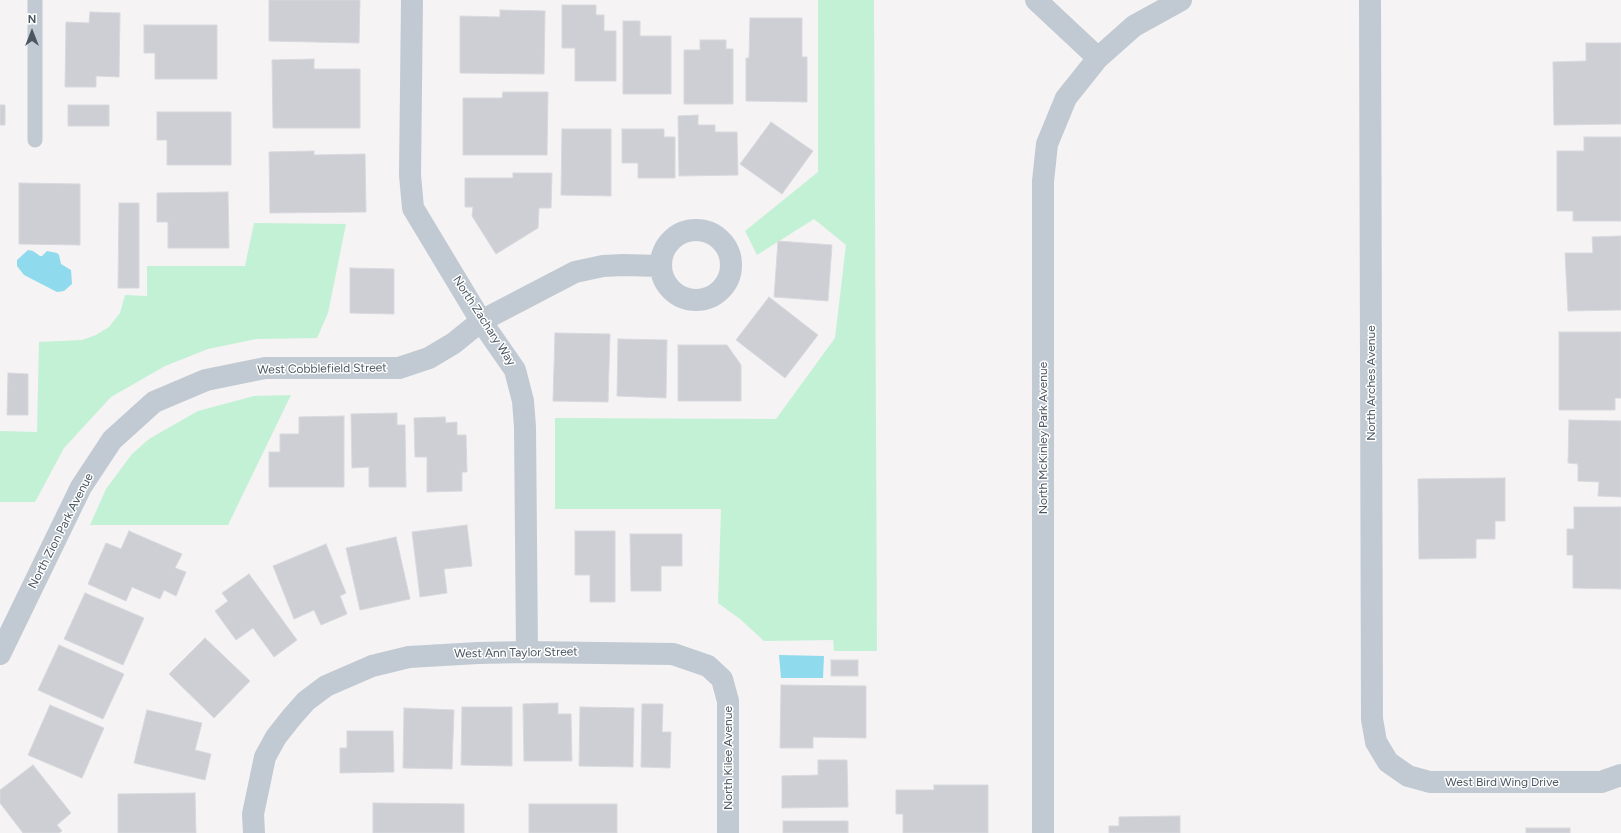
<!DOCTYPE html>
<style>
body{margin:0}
#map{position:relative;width:1621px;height:833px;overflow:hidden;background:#f5f3f3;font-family:Figtree,sans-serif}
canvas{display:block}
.north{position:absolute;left:12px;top:12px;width:40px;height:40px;-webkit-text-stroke:3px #fff;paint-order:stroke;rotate:0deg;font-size:11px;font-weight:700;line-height:16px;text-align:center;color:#4a5661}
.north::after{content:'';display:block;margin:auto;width:14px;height:18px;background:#4a5661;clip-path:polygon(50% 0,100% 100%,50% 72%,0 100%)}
</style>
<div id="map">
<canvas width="1621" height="833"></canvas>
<div class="north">N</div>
</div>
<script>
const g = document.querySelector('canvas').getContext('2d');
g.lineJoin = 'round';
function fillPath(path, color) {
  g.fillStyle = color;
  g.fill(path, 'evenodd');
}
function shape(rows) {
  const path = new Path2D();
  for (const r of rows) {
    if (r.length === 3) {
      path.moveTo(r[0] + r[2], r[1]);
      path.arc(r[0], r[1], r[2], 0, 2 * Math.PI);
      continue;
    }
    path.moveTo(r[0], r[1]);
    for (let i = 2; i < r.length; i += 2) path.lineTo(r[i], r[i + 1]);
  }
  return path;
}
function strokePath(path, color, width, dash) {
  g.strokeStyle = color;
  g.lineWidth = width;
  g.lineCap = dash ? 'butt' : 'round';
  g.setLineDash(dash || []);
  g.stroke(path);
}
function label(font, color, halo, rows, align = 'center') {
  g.font = font + ' Figtree,sans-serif';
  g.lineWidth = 3;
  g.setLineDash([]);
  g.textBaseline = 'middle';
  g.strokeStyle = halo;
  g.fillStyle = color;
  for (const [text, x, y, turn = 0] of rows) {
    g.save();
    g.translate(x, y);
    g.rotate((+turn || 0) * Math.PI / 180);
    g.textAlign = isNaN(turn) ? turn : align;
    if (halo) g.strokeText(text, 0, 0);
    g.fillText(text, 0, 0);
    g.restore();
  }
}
const green = shape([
 [818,0,874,0,877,651,834,651,833,640,764,641,740,619,718,603,721,509,555,509,555,418,776,419,835,338,846,245,814,219,757,255,745,231,818,172],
 [254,223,346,224,328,313,317,338,256,339,208,349,165,366,111,397,64,448,35,502,0,502,0,431,37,432,39,342,82,340,96,335,109,327,120,313,125,295,147,296,147,266,245,266],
 [291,395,228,525,90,525,106,489,132,454,149,439,198,411,254,396]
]);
const water = shape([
 [28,250,33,251,40,256,42,256,47,251,57,253,59,255,61,264,71,270,72,284,64,291,57,292,24,275,17,266,17,260],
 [779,655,824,656,823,678,781,678]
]);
const building = shape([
 [269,0,360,0,359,43,269,41,269,0],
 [562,5,596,5,596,15,604,15,604,31,616,31,616,81,575,81,575,48,562,48,562,5],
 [500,10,545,11,544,74,460,73,460,16,500,17,500,10],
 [90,12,120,13,119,77,96,76,96,87,65,87,66,22,89,23,90,12],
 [750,18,802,18,802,57,807,57,807,102,746,101,746,58,749,58,750,18],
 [623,21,640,21,640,36,671,36,671,94,623,94,623,21],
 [144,25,217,25,217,79,155,79,155,53,144,53,144,25],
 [700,40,726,40,726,49,733,49,733,104,684,104,684,50,700,50,700,40],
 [1586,43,1621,43,1621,124,1554,125,1553,62,1586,61,1586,43],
 [314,59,314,69,360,69,360,128,273,128,272,60,314,59],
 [503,92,548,92,547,155,463,155,463,98,502,98,503,92],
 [0,105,5,105,5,125,0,125,0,105],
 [68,105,109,105,109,126,68,126,68,105],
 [157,112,231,112,231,165,167,165,167,140,157,140,157,112],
 [698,115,698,125,715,125,715,132,737,132,738,175,679,176,678,116,698,115],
 [771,122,813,151,782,194,740,164,771,122],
 [562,129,611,129,611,196,561,195,562,129],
 [622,129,664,129,664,137,675,137,675,178,638,178,638,163,622,163,622,129],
 [1584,137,1621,137,1621,221,1573,221,1573,211,1557,211,1557,151,1584,151,1584,137],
 [314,151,314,155,365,154,366,212,270,213,269,152,314,151],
 [513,173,552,173,551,208,539,208,538,228,496,254,472,216,473,207,465,207,465,178,513,178,513,173],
 [19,183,80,184,80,245,19,244,19,183],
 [228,192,229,248,168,248,168,222,157,222,157,193,228,192],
 [119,203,139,203,139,288,118,288,119,203],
 [1621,236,1621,310,1568,311,1565,253,1593,253,1592,237,1621,236],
 [778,241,832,245,828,301,774,297,778,241],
 [350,268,394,269,394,314,350,313,350,268],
 [769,297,818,335,785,378,736,340,769,297],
 [1559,332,1621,332,1621,398,1615,398,1615,410,1559,410,1559,332],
 [555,333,610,334,608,402,553,401,555,333],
 [618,339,667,340,666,398,617,396,618,339],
 [678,345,727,345,741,365,741,401,678,401,678,345],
 [8,373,28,374,28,415,7,415,8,373],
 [397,413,397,425,405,425,406,487,369,487,369,467,352,468,351,414,397,413],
 [344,416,344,487,269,487,269,452,280,452,280,434,299,434,299,417,344,416],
 [445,417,446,423,457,422,457,435,466,435,467,472,462,472,462,491,427,492,427,457,415,457,414,418,445,417],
 [1569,420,1621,421,1621,497,1598,496,1599,482,1578,481,1578,464,1568,463,1569,420],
 [1505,478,1505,521,1495,521,1495,539,1476,539,1476,558,1419,559,1418,479,1505,478],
 [1574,507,1621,507,1621,589,1573,588,1573,555,1567,555,1567,529,1574,529,1574,507],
 [467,525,472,566,444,569,447,593,420,597,412,532,467,525],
 [129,531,182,554,175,568,186,572,176,596,164,590,160,599,132,587,126,601,88,584,106,543,121,549,129,531],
 [575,531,615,531,615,602,590,602,590,575,575,575,575,531],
 [630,534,682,534,682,566,661,566,661,591,631,591,630,534],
 [396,537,410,599,360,610,346,548,396,537],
 [326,544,346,593,340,596,347,614,321,625,314,610,294,619,273,566,326,544],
 [249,574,297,640,274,657,253,628,236,640,215,611,228,601,222,593,249,574],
 [85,593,144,618,123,665,64,639,85,593],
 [205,638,250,681,214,718,169,674,205,638],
 [59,645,124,674,103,719,38,690,59,645],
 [831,660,858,660,858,676,831,676,831,660],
 [781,685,866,686,866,738,813,737,813,748,780,748,781,685],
 [558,703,558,714,571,714,572,761,524,761,523,704,558,703],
 [642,704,663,704,662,732,671,732,670,768,641,767,642,704],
 [50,705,104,728,82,778,28,755,50,705],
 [462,707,512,707,512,766,461,765,462,707],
 [580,707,634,708,633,767,579,766,580,707],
 [404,708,454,710,452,769,403,768,404,708],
 [147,710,202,723,195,750,211,754,205,780,134,763,147,710],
 [347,731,393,731,394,772,340,773,340,748,347,748,347,731],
 [818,760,847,760,848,807,782,808,782,776,818,775,818,760],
 [33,765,71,813,57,825,62,831,59,833,23,833,0,803,0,790,33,765],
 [934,785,988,785,988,833,903,833,903,814,896,814,896,790,934,790,934,785],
 [195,793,196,833,118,833,118,794,195,793],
 [373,803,464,804,464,833,373,833,373,803],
 [529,804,617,804,617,833,529,833,529,804],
 [1180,816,1180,833,1109,833,1109,826,1119,826,1119,817,1180,816],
 [783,821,848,821,848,833,783,833,783,821],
 [1526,828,1570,828,1570,833,1526,833,1526,828]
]);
const service = shape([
 [35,0,35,140]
]);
const minor = shape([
 [412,0,410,175,413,208,481,321,515,370,523,401,525,427,527,652],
 [1036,0,1098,58,1134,26,1181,0],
 [1370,0,1372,719,1376,742,1388,762,1408,776,1430,782,1601,782,1621,775],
 [696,265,35],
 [0,654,81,487,112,440,154,402,206,380,265,368,399,368,429,358,454,343,481,321,575,272,603,266,623,265,660,266],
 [254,833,253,814,265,757,276,737,291,718,306,701,326,686,372,666,409,657,478,653,527,652,673,654,708,666,722,679,728,701,728,833],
 [1043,833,1043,181,1047,144,1066,98,1098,58]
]);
const streetNames = [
 ["North Zachary Way",484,321,57],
 ["West Cobblefield Street",322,369,-1],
 ["North Arches Avenue",1371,383,-90],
 ["North McKinley Park Avenue",1043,438,-90],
 ["North Zion Park Avenue",61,531,-63],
 ["West Ann Taylor Street",516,653,-1],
 ["North Kilee Avenue",728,758,-90],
 ["West Bird Wing Drive",1502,782]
];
fillPath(green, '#c3f1d5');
fillPath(water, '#90daee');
fillPath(building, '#cdcfd5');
strokePath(building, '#d7d9de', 1);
strokePath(service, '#c1cad2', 15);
strokePath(minor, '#c1cad2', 22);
label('12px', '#4a5661', '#fff', streetNames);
</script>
